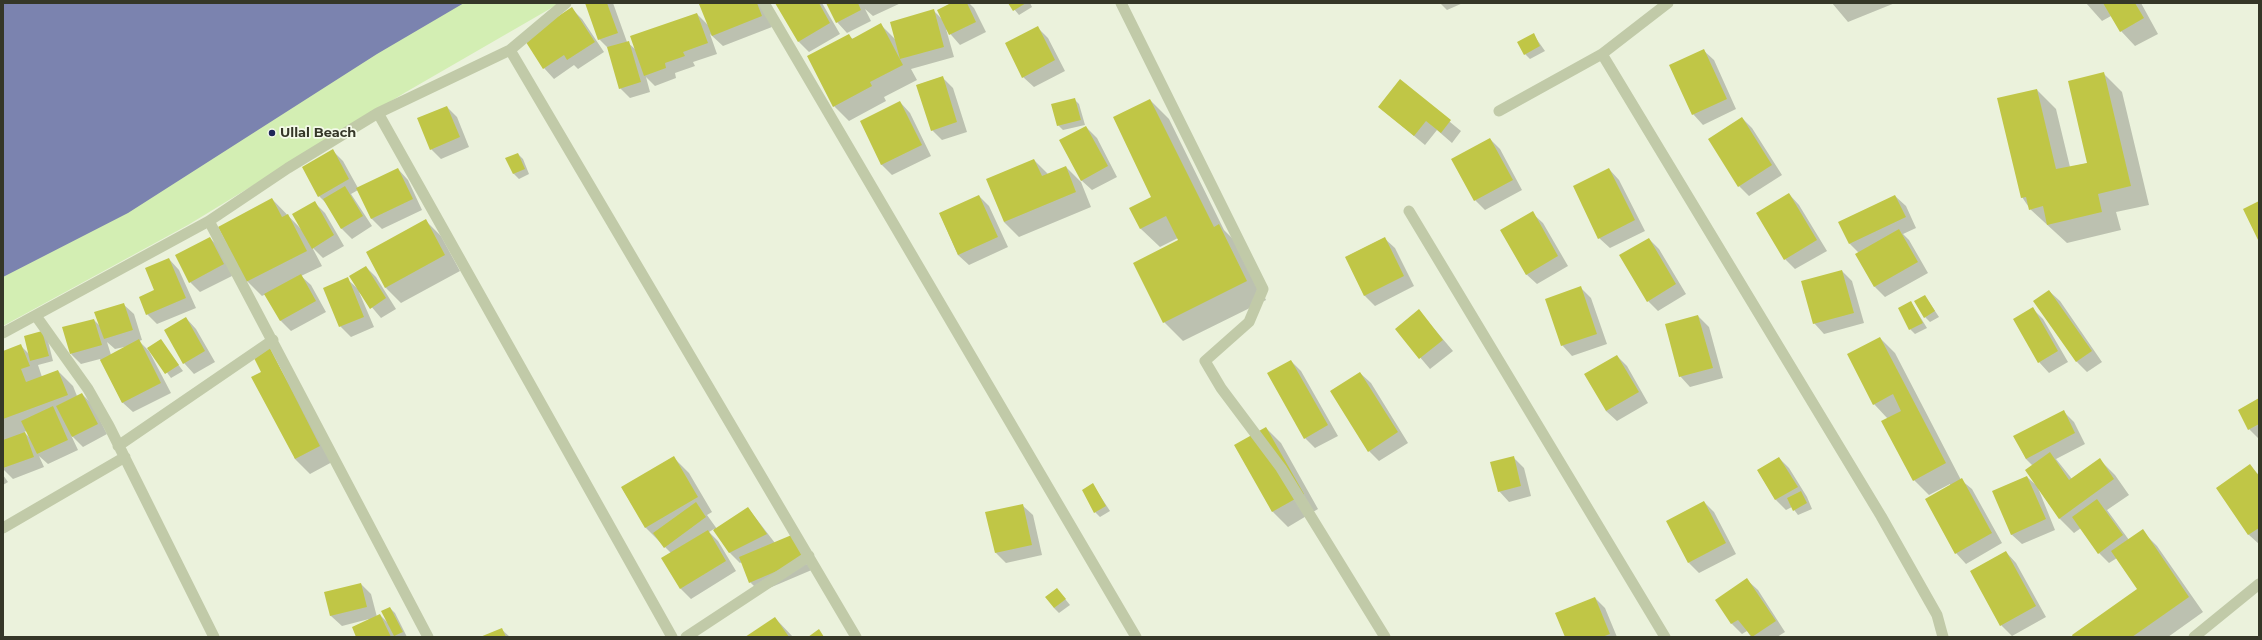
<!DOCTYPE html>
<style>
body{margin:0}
#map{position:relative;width:2262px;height:640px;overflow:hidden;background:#ebf2dc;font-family:Montserrat,sans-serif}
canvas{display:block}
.frame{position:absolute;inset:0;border:4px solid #353728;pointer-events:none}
</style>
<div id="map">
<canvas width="2262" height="640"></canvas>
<div class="frame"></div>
</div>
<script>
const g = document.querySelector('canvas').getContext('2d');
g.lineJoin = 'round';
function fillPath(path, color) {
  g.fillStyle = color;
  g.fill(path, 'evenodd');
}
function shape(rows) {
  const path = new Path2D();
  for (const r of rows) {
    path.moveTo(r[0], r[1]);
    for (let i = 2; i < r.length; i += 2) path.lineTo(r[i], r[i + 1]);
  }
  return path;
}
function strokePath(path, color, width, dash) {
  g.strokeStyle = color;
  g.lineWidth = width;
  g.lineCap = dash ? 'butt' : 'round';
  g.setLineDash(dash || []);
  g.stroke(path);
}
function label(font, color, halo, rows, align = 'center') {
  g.font = font + ' Montserrat,sans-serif';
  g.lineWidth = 3.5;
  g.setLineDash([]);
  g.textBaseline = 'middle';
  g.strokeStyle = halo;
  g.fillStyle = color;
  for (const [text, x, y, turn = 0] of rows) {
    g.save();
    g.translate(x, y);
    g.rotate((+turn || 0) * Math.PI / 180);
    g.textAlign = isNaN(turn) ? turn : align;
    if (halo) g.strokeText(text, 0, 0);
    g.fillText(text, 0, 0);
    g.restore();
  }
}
const sand = shape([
 [429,3,560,3,406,92,188,225,3,326,3,244]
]);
const water = shape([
 [3,3,464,3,377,54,128,213,3,277]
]);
const shadow = shape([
 [586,3,613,3,627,42,635,49,697,14,709,26,700,4,703,3,763,3,772,27,723,46,710,34,717,54,693,62,695,66,675,73,676,78,655,86,646,77,650,92,630,98,620,88,609,49,599,39],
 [776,3,822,3,840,34,809,52,799,42],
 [827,3,901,3,873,16,865,9,871,21,847,33,837,22],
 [953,3,969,3,974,8,986,32,960,45,946,29,954,57,911,69,917,80,884,97,886,101,849,121,834,106,849,36,853,39,881,25,895,39,933,10,943,20],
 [1009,3,1030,3,1032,7,1019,15],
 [1440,3,1463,3,1447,10],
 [1832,3,1895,3,1848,22],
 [2086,3,2141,3,2158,34,2135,46,2121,31,2111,16,2102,21],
 [572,9,582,19,604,52,578,69,574,65,554,79,544,68,525,39],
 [1038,28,1048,38,1065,71,1034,87,1023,77],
 [1533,34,1545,51,1530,59,1525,54],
 [1703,50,1714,60,1736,109,1703,125,1693,114],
 [2103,73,2122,92,2149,205,2116,212,2121,230,2067,243,2030,209,2022,197,2037,90,2056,109,2070,167,2088,163],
 [943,78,953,88,967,132,942,140,932,130],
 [1400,81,1461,131,1452,143,1437,130,1425,145,1379,107],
 [1074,99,1079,104,1085,125,1063,130,1058,125],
 [1150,100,1169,119,1224,230,1238,244,1266,300,1183,341,1164,322,1179,241,1178,238,1160,247,1141,229,1131,208,1153,197],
 [900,102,910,113,931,156,892,175,881,164],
 [447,107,457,117,469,147,441,159,431,149],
 [1742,118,1752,128,1782,175,1749,196,1739,186],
 [1086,127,1097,138,1117,177,1092,190,1081,180],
 [1490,139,1500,149,1522,190,1485,210,1475,200],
 [333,151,343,161,358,188,398,169,408,180,422,210,382,229,371,218,358,190,351,194,372,226,352,239,342,229,326,203,319,196],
 [518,154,523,159,529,174,519,179,514,174,507,159],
 [1034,160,1048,174,1066,167,1081,182,1091,207,1019,237,1004,222],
 [1609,169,1619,180,1645,231,1610,248,1599,238],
 [1789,194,1799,205,1827,251,1795,269,1785,259],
 [979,196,989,206,1008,247,969,265,958,255,940,214],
 [1895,196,1906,206,1916,228,1903,234,1909,240,1928,273,1885,297,1875,287,1859,253,1850,244,1840,222],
 [272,199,301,229,314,202,325,213,344,246,323,258,312,247,322,266,301,276,311,285,326,312,291,331,281,321,266,294,262,296,247,281],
 [1532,213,1543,223,1568,266,1537,284,1526,274],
 [426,221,441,236,460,271,401,303,386,288,367,253],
 [210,238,220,248,234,275,200,292,190,282],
 [1384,238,1395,248,1414,286,1375,306,1365,296,1346,257],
 [1649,239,1659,249,1686,294,1658,311,1648,301],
 [169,259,179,270,196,308,157,324,147,314],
 [366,267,376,277,396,309,381,318,359,292,374,327,351,337,340,326,347,279,357,288],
 [1842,271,1852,281,1864,323,1824,334,1814,323],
 [1580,287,1591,298,1607,344,1572,356,1562,345],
 [2049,291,2060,301,2102,362,2087,372,2077,362,2034,301],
 [1925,296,1939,317,1930,322,1925,317],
 [1911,302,1927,328,1915,334,1910,329],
 [123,304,134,314,142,340,139,341,149,351,171,393,133,412,122,402,100,359,81,364,71,354,94,320,100,326],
 [107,342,115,349,129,346,111,355],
 [2033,309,2043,319,2068,362,2049,373,2039,362,2014,320],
 [1419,311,1453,351,1430,369,1396,329],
 [1698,316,1709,327,1723,378,1690,387,1680,376],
 [186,318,196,329,215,362,194,374,184,363],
 [42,332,47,337,53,361,38,365,42,377,58,371,73,386,77,396,82,394,92,404,107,434,83,447,71,435,78,450,48,464,39,456,44,467,13,479,3,469,3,352,21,346,29,354],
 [27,431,30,438,24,432],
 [1880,338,1895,353,1961,480,1972,489,2002,543,1966,564,1956,553,1950,484,1929,495,1914,480,1888,419,1874,404],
 [160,340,183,371,171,378,149,348],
 [269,349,334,461,310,474,295,459,263,372],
 [1617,356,1627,366,1648,403,1617,421,1606,411],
 [1291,361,1301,371,1338,436,1315,448,1305,438],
 [1360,373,1371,383,1408,443,1379,461,1369,451],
 [2259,400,2259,439,2249,429,2239,411],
 [2064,412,2074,422,2085,444,2056,459,2072,479,2100,460,2115,475,2129,495,2107,510,2129,540,2142,531,2157,546,2203,612,2168,637,2074,637,2139,590,2117,558,2109,563,2099,553,2081,528,2074,533,2059,518,2038,488,2055,530,2022,544,2011,534,2027,477,2036,485,2033,466,2026,459,2015,437],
 [1266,428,1281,443,1318,509,1288,527,1273,512,1236,446],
 [674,458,689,473,712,512,707,515,717,529,748,508,775,543,814,569,760,592,750,582,742,562,740,563,730,553,714,529,709,532,718,541,736,571,691,599,681,589,671,553,646,528,622,488],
 [1514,458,1524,468,1531,496,1509,502,1499,491],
 [1779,458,1789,468,1807,497,1812,509,1798,515,1792,507,1786,510,1776,500,1758,471],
 [2249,466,2259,475,2259,544,2249,535,2217,488],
 [3,475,8,482,3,485],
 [1093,485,1110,511,1100,517,1095,512],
 [1704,502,1714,512,1736,554,1699,573,1689,563],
 [1022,505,1033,515,1042,555,1006,563,996,553,986,513],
 [2006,552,2016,563,2046,617,2012,636,2001,625,1972,571],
 [1747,580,1758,590,1785,632,1777,637,1751,637,1747,631,1742,634,1732,624,1717,600],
 [361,584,371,594,377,617,380,615,388,623,390,608,395,613,407,637,357,637,369,619,342,626,331,616,326,593],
 [1057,589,1070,605,1059,613,1054,608],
 [1595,598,1605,608,1617,637,1566,637],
 [775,618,793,637,747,637],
 [501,629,510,637,483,637]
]);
const building = shape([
 [585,3,607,3,618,33,598,40],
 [757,3,762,16,712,36,699,4],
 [775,3,819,3,830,23,798,42],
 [826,3,858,3,861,10,836,23],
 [951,3,967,3,976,22,949,35,937,10],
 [1008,3,1026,3,1013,11],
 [2103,3,2135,3,2144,18,2120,32],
 [572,7,595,42,567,60,564,55,543,69,524,39],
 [934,9,944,47,900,59,890,22],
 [697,13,708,43,683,52,685,56,665,63,666,68,644,76,630,36],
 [881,23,903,65,870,82,872,86,833,107,807,56,849,34,852,39],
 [1038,26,1055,60,1022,78,1005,43],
 [1534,33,1540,46,1524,55,1517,42],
 [629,41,641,82,619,89,607,47],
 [1704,49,1727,99,1692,115,1669,65],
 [2104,72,2131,186,2098,194,2102,212,2047,225,2043,206,2029,210,2026,197,2021,198,1997,98,2037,89,2056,169,2087,163,2068,81],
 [943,76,957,122,931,131,916,85],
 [1400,79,1451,120,1441,133,1426,121,1414,136,1378,107],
 [1075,98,1081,120,1057,126,1051,104],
 [1150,99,1214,227,1219,224,1247,281,1163,323,1133,263,1178,240,1166,216,1140,229,1129,208,1151,197,1113,117],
 [900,101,922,145,881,165,860,121],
 [447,106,460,137,430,150,417,118],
 [1742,117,1772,165,1738,187,1708,139],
 [1086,126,1108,166,1081,181,1059,140],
 [1490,138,1513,180,1474,201,1451,159],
 [333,149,349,179,318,197,302,167],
 [518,153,525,169,513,174,505,158],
 [1034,159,1042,176,1066,166,1076,192,1004,222,986,179],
 [398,168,413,199,371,219,356,188],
 [1609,168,1635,220,1598,239,1573,186],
 [345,186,363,216,341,229,323,199],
 [1789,193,1817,240,1784,260,1756,213],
 [979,195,998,237,958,255,939,213],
 [1895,195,1906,217,1849,244,1838,222],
 [272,198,282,217,288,214,307,251,246,282,218,227],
 [315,201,334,235,312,249,292,214],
 [2259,201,2259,242,2243,209],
 [1533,211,1558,256,1526,275,1500,230],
 [426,219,445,255,385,288,366,252],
 [1899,229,1918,262,1874,287,1855,254],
 [210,237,224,264,189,283,175,255],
 [1385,237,1404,276,1364,296,1345,257],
 [1649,238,1676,284,1647,302,1619,255],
 [169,258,186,298,146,315,139,297,154,290,145,268],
 [366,266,386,298,370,309,349,276],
 [1842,270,1854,313,1813,324,1801,281],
 [301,274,316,301,280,321,264,294],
 [348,277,364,317,339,327,323,288],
 [1581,286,1597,334,1561,346,1545,299],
 [2049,290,2092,351,2076,362,2033,301],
 [1925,295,1935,311,1924,318,1914,301],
 [1911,301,1923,323,1909,330,1898,308],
 [124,303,133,330,104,339,94,312],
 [2033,307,2058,351,2038,363,2013,319],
 [1419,309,1443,340,1419,359,1395,329],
 [1698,315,1713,368,1679,377,1665,324],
 [186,317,205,351,183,364,164,330],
 [94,319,102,345,70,354,62,327],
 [42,331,49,356,30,361,24,336],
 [1880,337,1946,463,1913,481,1881,421,1901,411,1893,394,1873,405,1847,354],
 [139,339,161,383,122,403,100,360],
 [161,339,179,365,165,374,147,348],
 [21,344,30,366,21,369,26,382,58,370,68,395,3,419,3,351],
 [270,348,320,446,295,459,251,377,261,372,253,356],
 [1617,355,1639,392,1606,411,1584,374],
 [1291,360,1328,425,1304,439,1267,373],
 [1360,372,1398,432,1368,452,1330,391],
 [82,393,98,424,72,437,56,406],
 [2259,398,2259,424,2248,430,2238,410],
 [53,406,68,440,37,454,21,421],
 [2064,410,2075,433,2026,459,2013,436],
 [1266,427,1304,494,1272,512,1234,445],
 [25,432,34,457,3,468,3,440],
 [2050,452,2069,480,2100,458,2114,479,2059,519,2025,470],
 [674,456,698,497,645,528,621,487],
 [1514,456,1521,486,1498,492,1490,462],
 [1779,457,1798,487,1775,500,1757,470],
 [2250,464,2259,476,2259,528,2248,535,2216,488],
 [2027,476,2046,519,2011,535,1992,491],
 [1962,478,1992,533,1955,554,1925,499],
 [1093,483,1106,506,1094,513,1082,490],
 [1801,491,1807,503,1793,511,1787,498],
 [2097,499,2123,535,2098,554,2072,517],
 [1704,501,1726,543,1688,563,1666,521],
 [696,502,706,517,664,548,653,533],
 [1023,504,1032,545,995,553,985,512],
 [748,507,767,534,729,553,713,530],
 [2143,529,2189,597,2132,637,2073,637,2072,635,2137,589,2111,551],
 [708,530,726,561,680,589,661,558],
 [794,534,805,559,749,583,739,557],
 [2006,551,2036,606,2000,626,1970,571],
 [1747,578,1776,621,1752,637,1738,620,1731,624,1715,600],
 [361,583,367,607,330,616,324,592],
 [1057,588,1066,599,1054,608,1045,597],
 [1595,597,1610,634,1602,637,1565,637,1555,613],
 [390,607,403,632,394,636,381,611],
 [380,614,391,637,356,637,352,627],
 [775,617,789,637,745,637],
 [502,628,506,637,480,637],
 [819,629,824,637,808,637]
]);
const service = shape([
 [1602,54,1881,516,1937,615,1943,637],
 [1499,111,1602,54,1668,3],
 [1409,211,1665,637]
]);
const minor = shape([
 [764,3,1136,637],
 [1121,3,1263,289,1249,322,1205,361,1221,388,1281,468,1385,637],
 [510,50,856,637],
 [378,113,672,637],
 [209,221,428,637],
 [36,316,88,389,109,426,214,637],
 [3,333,209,221,288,168,378,113,510,50,566,3],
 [118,446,273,340],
 [3,528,125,457],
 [686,637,809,556]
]);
const tertiary = shape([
 [2194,637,2259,584]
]);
const markers = [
 [272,133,4,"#1e2559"]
];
const poiNames = [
 ["Ullal Beach",280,133]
];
fillPath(sand, '#d3eeb3');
fillPath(water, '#7b83af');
fillPath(shadow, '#0003');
fillPath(building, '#c0c646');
strokePath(service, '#c1caa8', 11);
strokePath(minor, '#c1caa8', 11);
strokePath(tertiary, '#c1caa8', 11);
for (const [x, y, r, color] of markers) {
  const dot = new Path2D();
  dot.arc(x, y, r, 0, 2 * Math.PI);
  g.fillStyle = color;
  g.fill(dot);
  strokePath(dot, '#f4fae9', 1.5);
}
label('bold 13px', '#353728', '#f4fae9', poiNames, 'left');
</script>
